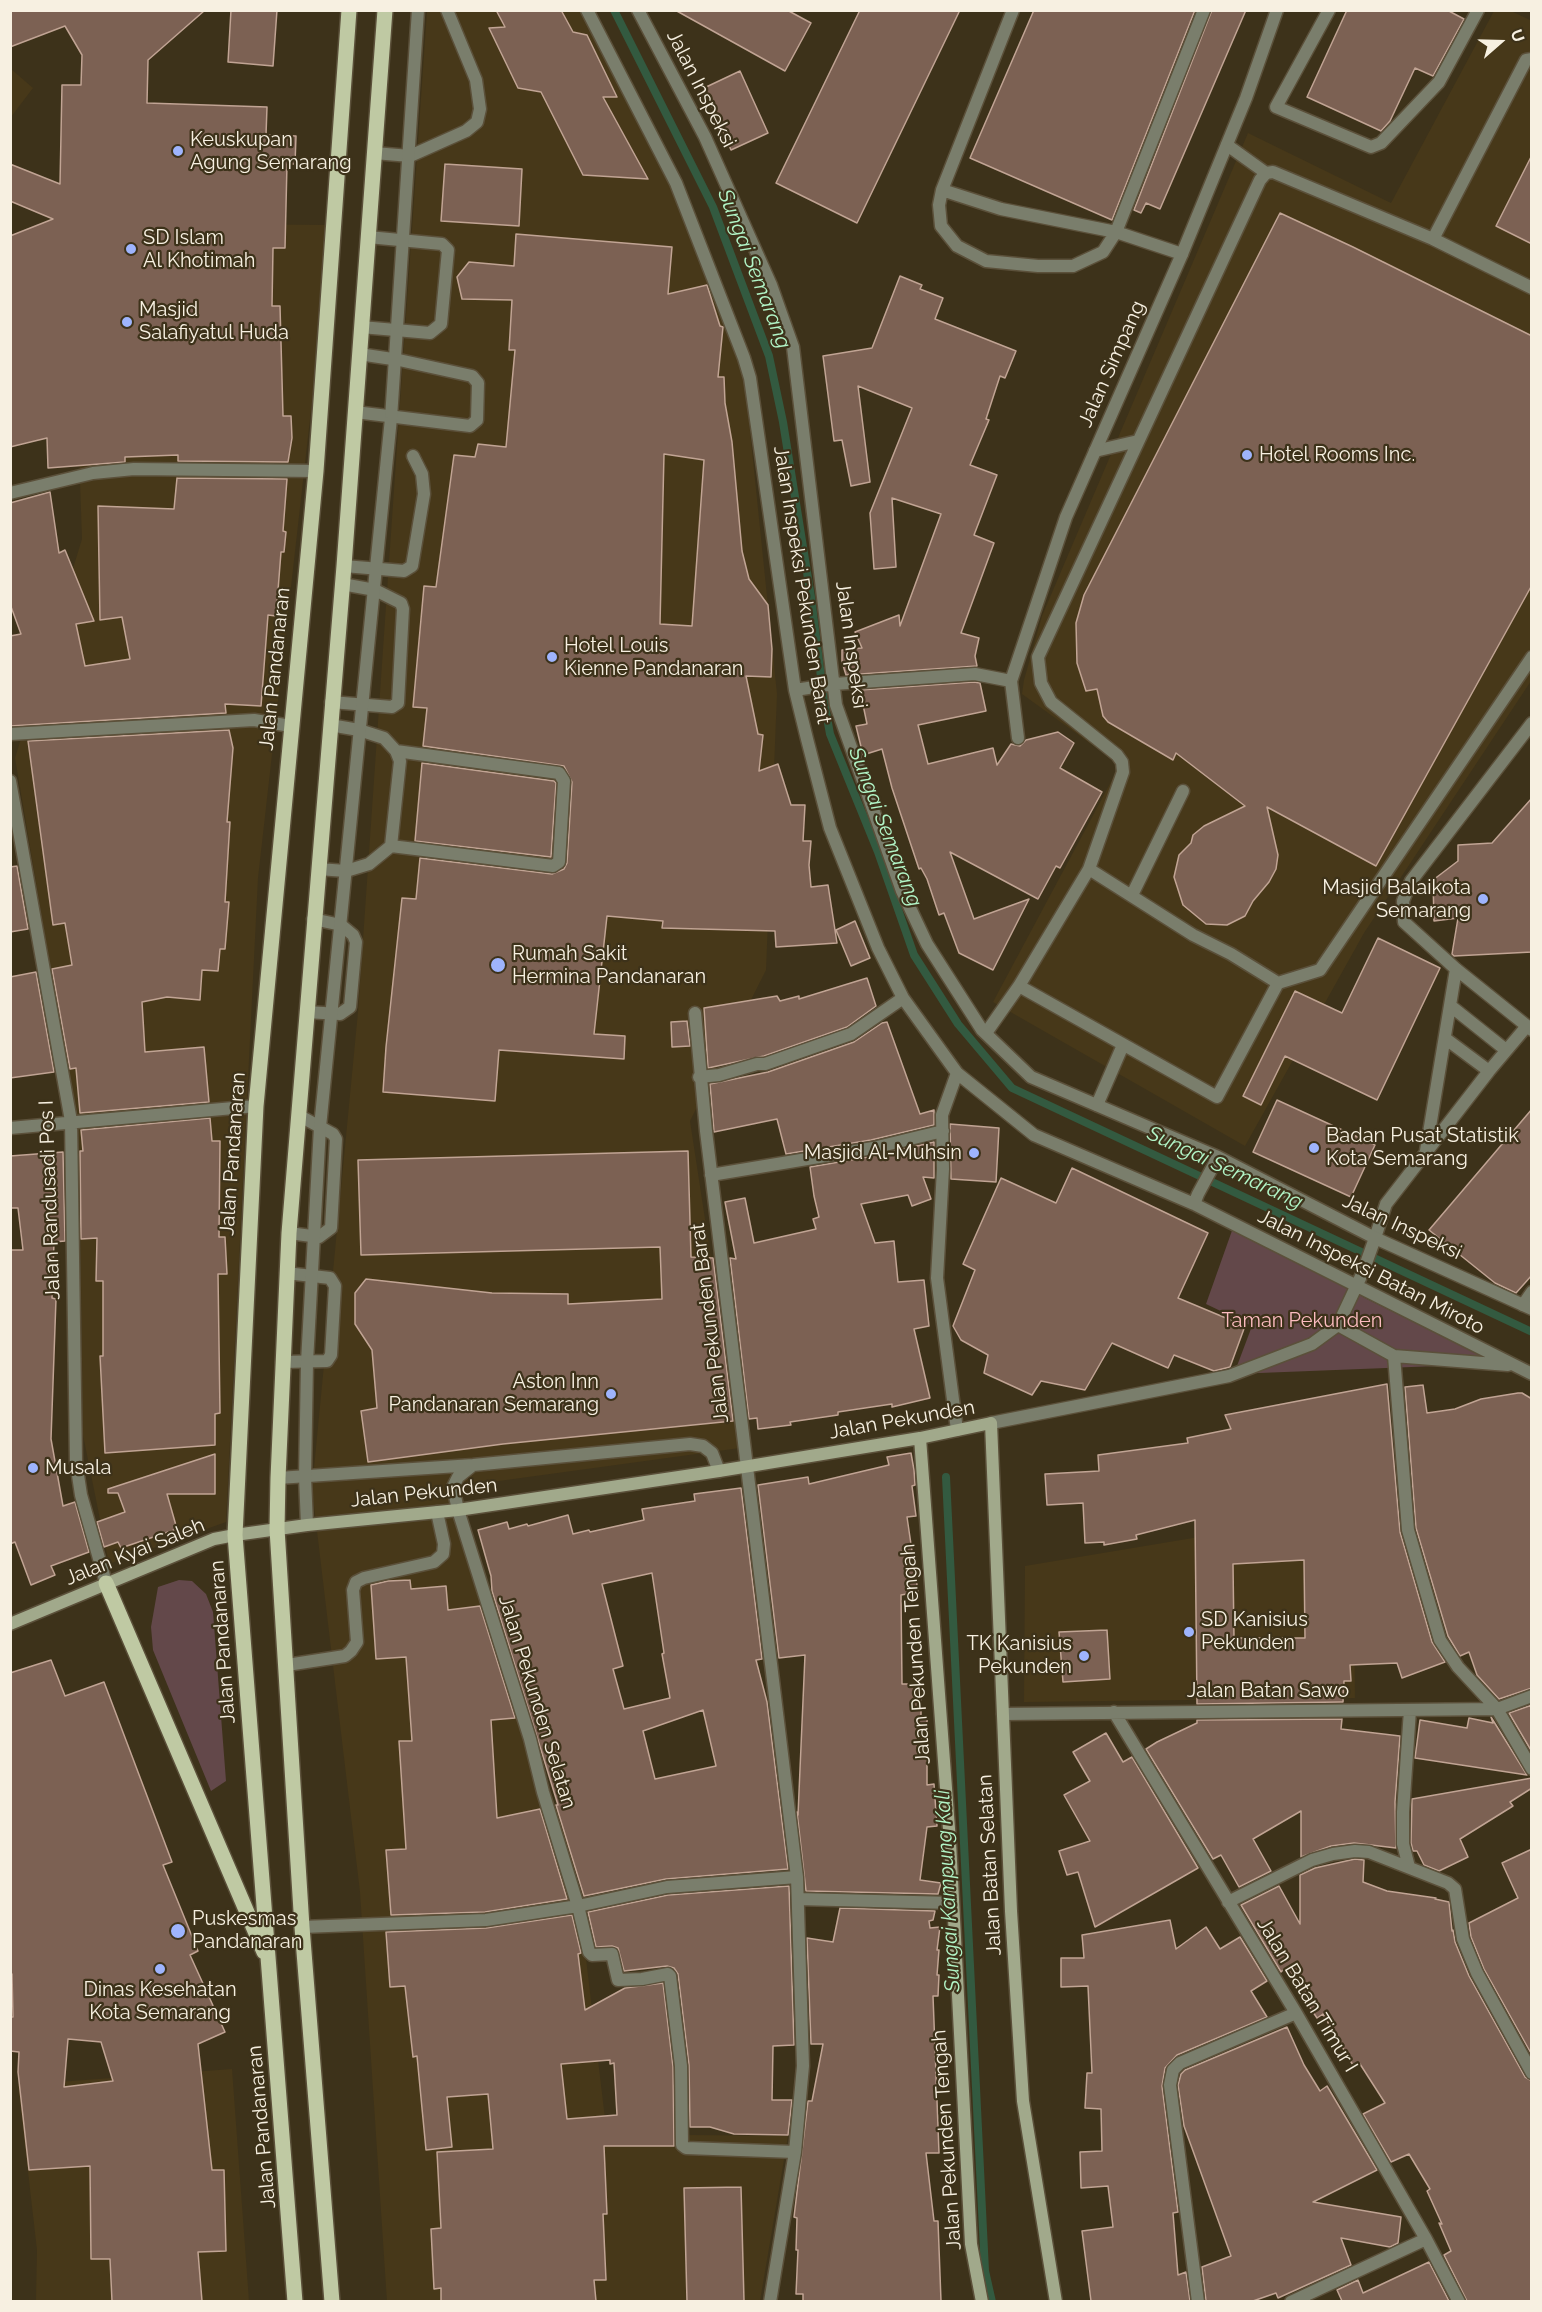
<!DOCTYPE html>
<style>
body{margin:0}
#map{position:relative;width:1542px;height:2312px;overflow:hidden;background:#3d321a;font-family:Raleway,sans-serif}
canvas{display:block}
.frame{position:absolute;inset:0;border:12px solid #f7f0e1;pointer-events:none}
.north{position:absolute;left:1470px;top:12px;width:60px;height:60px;-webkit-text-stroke:4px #3d321a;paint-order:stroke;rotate:70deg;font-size:16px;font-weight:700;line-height:24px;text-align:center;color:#f7f0e1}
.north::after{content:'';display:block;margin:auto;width:21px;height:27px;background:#f7f0e1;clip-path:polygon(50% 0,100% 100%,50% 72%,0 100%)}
</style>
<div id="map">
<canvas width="1542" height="2312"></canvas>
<div class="frame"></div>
<div class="north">U</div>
</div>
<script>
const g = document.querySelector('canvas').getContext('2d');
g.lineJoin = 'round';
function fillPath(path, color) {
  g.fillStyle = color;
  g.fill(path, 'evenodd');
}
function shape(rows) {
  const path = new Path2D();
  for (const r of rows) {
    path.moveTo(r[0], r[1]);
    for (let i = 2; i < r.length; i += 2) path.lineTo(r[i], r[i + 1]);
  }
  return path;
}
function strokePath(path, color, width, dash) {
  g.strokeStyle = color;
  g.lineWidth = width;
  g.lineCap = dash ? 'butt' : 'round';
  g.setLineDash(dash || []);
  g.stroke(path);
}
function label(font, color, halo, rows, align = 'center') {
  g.font = font + ' Raleway,sans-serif';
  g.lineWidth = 4.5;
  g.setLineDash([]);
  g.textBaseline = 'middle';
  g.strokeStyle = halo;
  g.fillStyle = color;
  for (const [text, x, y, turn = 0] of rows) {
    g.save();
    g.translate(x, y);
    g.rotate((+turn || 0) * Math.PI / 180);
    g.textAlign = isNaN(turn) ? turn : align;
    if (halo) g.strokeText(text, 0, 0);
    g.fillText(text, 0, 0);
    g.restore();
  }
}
const built = shape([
 [427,11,580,11,673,190,744,372,777,694,766,970,690,1121,740,1448,455,1487,471,1551,575,1866,606,2127,685,2118,687,2135,788,2136,760,2301,387,2302,360,1892,312,1489,358,1012],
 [1494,11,1511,11,1532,21,1531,681,1364,933,1245,1146,993,1002,1120,765,1022,694,1024,680,1042,616,1248,133,1391,203],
 [11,69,33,88,11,117],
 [71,223,332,225,258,878,226,1522,109,1564,83,1435,79,1137,15,758,82,539],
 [1235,1531,1353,1541,1355,1698,1024,1702,1025,1566],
 [232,2069,249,2301,36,2301,37,2250,18,2085]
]);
const green = shape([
 [1234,1225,1367,1299,1488,1358,1437,1366,1234,1374,1252,1326,1206,1304],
 [179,1580,192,1581,206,1594,213,1612,226,1781,211,1791,153,1650,151,1627,158,1587]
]);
const stream = shape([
 [614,10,713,207,769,356,783,422,811,597,824,701,830,734,878,852,914,955,958,1024,1012,1088,1532,1332],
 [946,1477,985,2271,992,2302]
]);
const building = shape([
 [10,10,204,11,148,60,147,103,267,107,266,135,296,136,295,164,287,164,285,248,273,248,272,306,280,306,283,416,291,416,292,438,288,462,178,461,178,455,125,457,125,462,48,468,47,438,10,447,10,236,53,219,10,201,10,164,60,184,62,85,81,85,82,55,65,26,10,47,10,10],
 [231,10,277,10,273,66,228,62,231,10],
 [496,10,561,10,573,32,587,35,617,97,603,97,648,179,583,175,541,92,518,88,489,28,505,27,496,10],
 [675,10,787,10,811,23,785,71,675,10],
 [860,10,960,10,857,223,776,183,860,10],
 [1034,10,1195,10,1112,220,970,158,1034,10],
 [1212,10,1246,10,1160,209,1146,203,1141,213,1134,210,1212,10],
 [1347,10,1447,10,1464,19,1433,76,1415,68,1390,121,1381,131,1307,97,1347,10],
 [740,71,768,133,731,150,704,88,740,71],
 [1532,155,1532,244,1496,226,1532,155],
 [445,164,522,169,519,226,441,221,445,164],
 [1280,213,1353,247,1532,336,1532,585,1376,866,1267,807,1278,855,1276,869,1269,882,1253,901,1245,916,1227,925,1206,924,1183,905,1174,877,1179,855,1191,843,1193,835,1204,826,1245,806,1176,753,1173,760,1108,722,1103,716,1097,689,1086,691,1077,663,1076,623,1084,595,1280,213],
 [516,234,672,247,668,294,707,285,720,326,723,327,718,377,724,377,725,403,732,442,742,551,749,579,768,605,772,649,771,677,746,676,758,734,763,735,759,771,778,764,791,805,805,805,803,841,811,841,809,865,811,887,828,885,837,943,776,947,775,931,662,928,663,921,607,916,594,1034,625,1036,624,1059,499,1050,495,1101,383,1092,386,1047,402,898,416,899,420,858,552,874,564,869,567,863,572,782,564,766,423,746,427,708,413,707,424,586,436,587,454,455,475,457,478,444,506,447,515,350,509,350,512,300,462,299,457,277,469,262,514,266,516,234],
 [664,454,704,460,692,626,660,624,664,454],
 [900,276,922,285,920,289,943,298,935,319,1016,351,1005,378,1000,376,986,419,989,420,970,465,997,475,974,535,994,543,961,633,979,638,975,656,977,666,846,675,842,662,842,650,862,648,855,632,899,615,900,626,941,514,892,498,896,567,874,569,870,513,912,408,858,386,870,482,851,486,842,440,834,441,823,356,872,348,900,276],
 [177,478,287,479,283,531,286,532,284,552,281,552,276,616,268,615,261,706,225,704,226,713,10,726,10,636,21,634,10,604,10,503,50,492,59,553,65,550,94,621,76,624,85,666,130,659,122,617,100,620,98,506,174,509,177,478],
 [974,682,980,683,986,711,918,725,928,764,993,748,997,765,1011,744,1020,746,1026,740,1058,732,1074,743,1060,768,1102,792,1060,868,1056,866,1038,899,950,852,974,919,1029,899,993,970,959,953,944,913,939,915,927,879,921,868,919,869,892,788,882,749,863,755,856,726,867,724,860,690,974,682],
 [229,730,233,748,227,822,230,822,225,902,229,902,225,949,220,949,218,971,202,970,200,1000,167,997,142,1002,145,1052,204,1047,209,1102,80,1113,76,1068,70,1069,52,969,72,965,65,923,53,925,28,741,229,730],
 [422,763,554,781,556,783,551,857,415,841,422,763],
 [1532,798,1532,952,1454,956,1452,954,1458,918,1434,921,1433,880,1458,861,1458,845,1492,843,1532,798],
 [17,866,28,929,10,932,10,867,17,866],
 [855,921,870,958,851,966,836,930,855,921],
 [1378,938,1440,968,1377,1100,1285,1056,1261,1105,1243,1096,1295,991,1342,1013,1378,938],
 [36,972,54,1072,10,1078,10,977,36,972],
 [867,978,876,1006,847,1027,764,1056,708,1068,704,1008,777,996,780,1001,799,996,799,999,867,978],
 [687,1021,690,1046,672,1047,671,1022,687,1021],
 [887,1022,920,1114,934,1110,934,1125,871,1140,786,1154,777,1119,714,1132,710,1084,768,1072,854,1042,882,1023,887,1022],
 [1277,1100,1375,1145,1351,1197,1253,1152,1277,1100],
 [1532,1109,1532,1275,1516,1293,1495,1283,1429,1230,1532,1109],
 [210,1118,212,1141,220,1141,219,1237,225,1237,227,1274,218,1274,220,1413,215,1414,215,1445,105,1453,100,1356,103,1356,103,1281,96,1281,97,1238,81,1239,80,1151,83,1151,81,1130,210,1118],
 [950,1124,999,1128,996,1182,951,1179,950,1124],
 [934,1142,934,1178,923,1177,931,1199,912,1206,908,1195,861,1204,875,1243,894,1241,898,1282,924,1280,929,1326,914,1329,930,1398,892,1407,892,1404,838,1412,838,1415,790,1422,791,1425,758,1429,757,1418,749,1419,730,1258,736,1259,725,1202,745,1198,754,1243,816,1229,813,1219,819,1217,814,1196,810,1167,874,1156,934,1142],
 [688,1151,691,1257,713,1258,733,1421,503,1444,368,1462,361,1411,377,1408,372,1350,355,1324,355,1293,366,1279,492,1293,568,1294,568,1304,662,1299,660,1247,361,1255,358,1160,688,1151],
 [63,1152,65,1241,54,1242,52,1298,56,1299,51,1439,63,1506,75,1502,89,1552,51,1566,55,1575,31,1585,15,1542,10,1544,10,1250,23,1250,18,1208,10,1208,10,1156,63,1152],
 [1072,1168,1208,1233,1178,1298,1245,1326,1230,1367,1214,1371,1174,1355,1168,1368,1112,1343,1085,1390,1041,1381,1032,1395,984,1373,988,1355,961,1340,953,1326,975,1270,963,1264,1001,1178,1056,1203,1072,1168],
 [1387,1384,1400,1532,1432,1642,1445,1662,1402,1678,1397,1663,1350,1665,1351,1681,1344,1681,1343,1702,1341,1702,1197,1704,1195,1520,1136,1535,1137,1539,1104,1545,1104,1542,1085,1543,1083,1503,1047,1505,1045,1474,1099,1471,1098,1455,1188,1443,1187,1438,1231,1429,1225,1415,1387,1384],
 [1304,1560,1305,1638,1234,1638,1233,1564,1304,1560],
 [1423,1385,1427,1413,1455,1409,1481,1399,1518,1393,1522,1393,1532,1399,1532,1688,1499,1699,1477,1675,1469,1652,1460,1656,1448,1636,1416,1528,1405,1387,1423,1385],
 [911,1453,914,1470,915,1485,912,1486,916,1516,907,1517,918,1592,901,1595,902,1684,921,1684,921,1719,927,1719,927,1785,934,1784,937,1826,927,1827,920,1880,941,1883,938,1894,806,1891,797,1812,798,1815,805,1655,779,1658,758,1485,808,1477,809,1484,889,1465,887,1457,911,1453],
 [215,1454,215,1494,167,1494,177,1529,121,1548,118,1542,104,1547,97,1522,125,1512,118,1493,108,1493,108,1489,215,1454],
 [741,1488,762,1659,756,1660,767,1702,788,1869,666,1879,584,1896,556,1805,558,1805,492,1591,491,1576,478,1530,507,1522,509,1529,527,1524,528,1526,568,1515,573,1534,589,1530,590,1532,644,1520,642,1509,695,1501,694,1494,741,1488],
 [652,1573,664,1653,662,1654,670,1698,624,1709,613,1669,623,1666,602,1584,652,1573],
 [703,1710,716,1766,655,1779,643,1731,703,1710],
 [410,1580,411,1589,446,1586,448,1610,480,1606,515,1718,491,1720,497,1818,540,1809,567,1899,485,1912,391,1915,386,1850,406,1849,399,1741,412,1741,406,1657,376,1659,371,1585,388,1581,410,1580],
 [1107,1630,1110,1679,1063,1682,1059,1632,1107,1630],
 [51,1660,65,1696,104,1682,172,1862,163,1865,198,1951,190,1955,225,2032,198,2044,212,2170,224,2170,226,2251,198,2252,202,2301,112,2301,110,2259,91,2259,90,2166,29,2170,18,2072,19,2052,10,2051,10,2017,13,2017,12,1974,10,1974,10,1673,51,1660],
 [68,2039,101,2042,113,2081,64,2087,68,2039],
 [1532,1705,1532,1752,1509,1713,1532,1705],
 [1491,1717,1527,1775,1415,1758,1420,1720,1467,1728,1469,1718,1493,1723,1491,1717],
 [1342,1719,1341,1729,1400,1736,1395,1802,1396,1848,1354,1843,1331,1846,1301,1857,1301,1811,1253,1839,1271,1871,1239,1887,1221,1855,1213,1859,1146,1749,1157,1742,1197,1723,1197,1720,1342,1719],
 [1106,1733,1123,1762,1132,1757,1198,1868,1095,1927,1078,1872,1067,1875,1059,1851,1090,1841,1064,1795,1090,1781,1073,1752,1106,1733],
 [1532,1778,1532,1788,1510,1802,1513,1806,1460,1839,1468,1857,1439,1871,1424,1865,1417,1851,1413,1851,1411,1843,1412,1799,1532,1778],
 [1532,1849,1532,2055,1484,1969,1471,1937,1469,1923,1518,1898,1502,1863,1532,1849],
 [1355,1859,1364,1860,1363,1882,1387,1891,1436,1898,1435,1899,1449,1902,1452,1931,1453,1930,1455,1942,1469,1976,1525,2077,1532,2081,1532,2301,1467,2301,1444,2255,1451,2251,1439,2223,1442,2224,1427,2191,1430,2189,1409,2154,1391,2162,1363,2114,1385,2103,1360,2064,1354,2067,1323,2014,1317,2018,1284,1969,1281,1972,1241,1905,1279,1886,1300,1924,1300,1875,1315,1868,1355,1859],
 [789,1886,794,2045,773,2046,772,2100,792,2100,788,2135,734,2134,710,2127,690,2127,689,2065,678,1974,674,1968,667,1966,624,1971,618,1948,612,1946,596,1947,588,1912,668,1895,789,1886],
 [840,1908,935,1911,933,1920,929,1921,930,1928,940,1927,937,1950,939,1950,937,1975,939,1975,938,1996,933,1996,939,2153,926,2153,934,2221,938,2221,941,2301,803,2301,803,2294,796,2294,798,2250,796,2250,797,2218,794,2217,808,2101,812,2101,823,2044,811,2044,807,1938,833,1942,840,1908],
 [572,1915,581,1953,578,1954,585,2010,625,1988,663,1983,673,2067,674,2146,604,2146,607,2214,603,2214,606,2280,594,2280,596,2301,441,2301,441,2288,434,2289,431,2229,441,2228,437,2152,493,2149,488,2094,447,2097,452,2147,426,2150,417,2056,413,2057,405,1986,390,1987,386,1932,486,1928,572,1915],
 [610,2060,610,2064,614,2063,617,2115,567,2119,561,2064,610,2060],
 [1170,1920,1176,1949,1206,1927,1220,1949,1240,1937,1267,1981,1251,1991,1267,2017,1177,2055,1165,2068,1162,2086,1178,2212,1173,2213,1178,2275,1186,2272,1190,2301,1091,2301,1082,2231,1113,2227,1108,2186,1081,2188,1080,2152,1102,2151,1101,2109,1085,2108,1087,2073,1092,2073,1088,1986,1061,1987,1061,1958,1084,1958,1082,1935,1170,1920],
 [1287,2027,1304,2065,1320,2091,1327,2086,1377,2170,1313,2202,1401,2217,1398,2243,1390,2247,1341,2238,1351,2265,1278,2298,1276,2293,1253,2301,1206,2301,1202,2267,1231,2256,1184,2126,1178,2085,1181,2074,1185,2070,1287,2027],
 [741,2187,744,2301,687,2301,684,2188,741,2187],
 [1429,2262,1449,2301,1342,2301,1337,2290,1358,2280,1363,2293,1429,2262]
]);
const lane = shape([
 [1013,10,942,190,939,205,941,226,957,246,986,261,1038,266,1073,266,1103,252,1116,232,1204,10],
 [1329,10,1276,107,1371,147,1381,143,1439,82,1478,10],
 [1227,145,1266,173],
 [374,153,410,156,466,131,477,122,480,109,476,80,447,10],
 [942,190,1001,209,1116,232,1182,254],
 [1433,239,1532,288],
 [361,327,430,333,441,324,448,250,442,244,368,237],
 [355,412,470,426,477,420,478,383,472,376,399,360,359,354],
 [1095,451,1138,441],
 [344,566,404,571,412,566,424,494,422,474,413,456],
 [331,702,392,707,398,703,403,609,401,603,375,590,342,584],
 [1532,723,1411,881,1403,901,1404,922,1456,969,1532,1030],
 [391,846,553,866,559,862,564,781,559,773,396,751],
 [318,869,346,871,369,864,391,846,400,761,396,751,384,738,359,730,330,725],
 [1089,869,1193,935,1231,954,1278,983],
 [1132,895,1183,791],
 [1019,986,1217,1097,1278,983,1320,970,1532,657],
 [1452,1007,1506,1050],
 [306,1012,340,1014,350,1007,356,942,353,935,341,925,313,919],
 [986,1033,1019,986,1089,869,1123,772,1122,762,1117,755,1051,702,1041,683,1038,657,1260,180,1266,173,1273,172,1433,239,1526,60,1532,59],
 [1446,1039,1489,1071],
 [1097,1105,1123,1045],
 [1426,1151,1456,969],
 [289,1233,319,1237,331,1228,336,1139,333,1134,298,1115],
 [1375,1238,1386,1204,1489,1071,1527,1026],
 [1523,1305,1532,1292],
 [282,1362,327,1361,331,1355,335,1286,330,1278,286,1273],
 [278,1478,473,1465,690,1444,703,1446,712,1453,719,1471],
 [458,1510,453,1487,458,1477,473,1465],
 [287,1665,345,1656,351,1651,357,1642,353,1590,356,1582,364,1578,434,1562,443,1554,444,1544,437,1512]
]);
const street = shape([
 [587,10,676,183,744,358,750,378,795,690,807,739,830,828,878,948,903,998,957,1073,1034,1135,1194,1204,1532,1374],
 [638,10,705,137,771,285,793,347,836,705,902,891,927,944,982,1030,1031,1077,1218,1157,1375,1238,1532,1309],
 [10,493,93,473,134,469,316,471],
 [795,690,834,684,975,674,1011,681],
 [10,734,254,720,291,726],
 [1018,738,1011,681,1066,517,1182,254,1246,98,1277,10],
 [10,781,71,1121,76,1462,81,1495,106,1583],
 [695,1013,706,1131,797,1877,803,2066,795,2152,770,2302],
 [957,1073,942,1115,943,1169,937,1278,957,1430],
 [699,1077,719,1075,757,1064,765,1064,851,1034,903,998],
 [10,1128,256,1106],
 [711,1175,873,1148,943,1131],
 [1194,1204,1198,1194,1218,1157],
 [1338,1325,1363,1272,1375,1238],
 [1394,1356,1408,1530,1440,1640,1458,1667,1497,1709,1532,1769],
 [991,1423,1229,1376,1312,1344,1338,1325,1394,1356,1508,1365],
 [458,1510,530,1739,543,1792,578,1906,589,1952,592,1955,612,1954,618,1980,642,1979,668,1974,670,1976,681,2066,682,2145,686,2148,795,2152],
 [307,1525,305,1477,307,1362,320,1127,391,418,418,10],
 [1114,1712,1296,2013,1426,2239,1459,2302],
 [1003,1714,1497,1709,1532,1696],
 [1409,1867,1403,1844,1403,1812,1410,1710],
 [798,1899,952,1903],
 [1228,1902,1312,1860,1333,1854,1355,1851,1369,1852,1448,1883,1455,1889,1463,1939,1477,1973,1532,2073],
 [302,1927,486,1920,578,1906,667,1887,797,1877],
 [1198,2302,1170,2085,1173,2070,1180,2063,1296,2013],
 [1291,2302,1426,2239]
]);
const secondary = shape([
 [920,1438,950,1842,971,2244,982,2302],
 [10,1624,214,1539,235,1535,307,1525,458,1510,719,1471,920,1438,991,1423,1011,1911,1023,2101,1056,2302]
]);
const primary = shape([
 [106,1583,264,1952],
 [295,2302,235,1535,256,1106,316,471,349,10],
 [332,2302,302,1927,277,1529,278,1478,289,1233,344,566,385,10]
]);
const markers = [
 [178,151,6,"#9eb4fd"],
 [131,249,6,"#9eb4fd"],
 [127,322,6,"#9eb4fd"],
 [1247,455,6,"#9eb4fd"],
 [552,657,6,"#9eb4fd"],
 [1483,899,6,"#9eb4fd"],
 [498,965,8,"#9eb4fd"],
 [1314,1148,6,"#9eb4fd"],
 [974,1153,6,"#9eb4fd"],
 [611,1394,6,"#9eb4fd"],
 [33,1468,6,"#9eb4fd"],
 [1189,1632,6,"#9eb4fd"],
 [1084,1656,6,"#9eb4fd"],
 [178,1931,8,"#9eb4fd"],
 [160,1969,6,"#9eb4fd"]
];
const streetNames = [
 ["Jalan Inspeksi",701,89,63],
 ["Jalan Simpang",1112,364,-66],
 ["Jalan Inspeksi Pekunden Barat",802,585,81],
 ["Jalan Inspeksi",851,645,82],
 ["Jalan Pandanaran",275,669,-84],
 ["Jalan Pandanaran",233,1154,-86],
 ["Jalan Randusadi Pos I",50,1200,-92],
 ["Jalan Inspeksi",1402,1227,25],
 ["Jalan Inspeksi Batan Miroto",1371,1272,27],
 ["Jalan Pekunden Barat",710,1323,-97],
 ["Jalan Pekunden",902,1420,-10],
 ["Jalan Pekunden",424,1493,-6],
 ["Jalan Kyai Saleh",135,1552,-22],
 ["Jalan Pandanaran",223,1642,-94],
 ["Jalan Pekunden Tengah",916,1654,-94],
 ["Jalan Batan Sawo",1268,1691],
 ["Jalan Pekunden Selatan",537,1702,73],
 ["Jalan Batan Selatan",990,1865,-93],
 ["Jalan Batan Timur I",1307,1995,59],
 ["Jalan Pandanaran",262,2127,-95],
 ["Jalan Pekunden Tengah",947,2140,-94]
];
const poiNames = [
 ["Keuskupan",190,140],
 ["Agung Semarang",190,163],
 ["SD Islam",143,238],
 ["Al Khotimah",143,261],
 ["Masjid",139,310],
 ["Salafiyatul Huda",139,333],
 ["Hotel Rooms Inc.",1259,455],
 ["Hotel Louis",564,646],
 ["Kienne Pandanaran",564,669],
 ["Masjid Balaikota",1471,888,"right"],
 ["Semarang",1471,911,"right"],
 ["Rumah Sakit",512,954],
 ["Hermina Pandanaran",512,977],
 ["Badan Pusat Statistik",1326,1136],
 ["Kota Semarang",1326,1159],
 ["Masjid Al-Muhsin",962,1153,"right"],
 ["Aston Inn",599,1382,"right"],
 ["Pandanaran Semarang",599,1405,"right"],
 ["Musala",45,1468],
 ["SD Kanisius",1201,1620],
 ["Pekunden",1201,1643],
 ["TK Kanisius",1072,1644,"right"],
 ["Pekunden",1072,1667,"right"],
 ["Puskesmas",192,1919],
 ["Pandanaran",192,1942],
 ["Dinas Kesehatan",160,1990,"center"],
 ["Kota Semarang",160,2013,"center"]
];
const parkNames = [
 ["Taman Pekunden",1302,1321]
];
const waterNames = [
 ["Sungai Semarang",754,269,69],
 ["Sungai Semarang",885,827,69],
 ["Sungai Semarang",1225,1168,25],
 ["Sungai Kampung Kali",948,1891,-93]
];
fillPath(built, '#473819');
fillPath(green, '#63484a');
strokePath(stream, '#335a40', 8);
fillPath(building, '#7c6153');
strokePath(building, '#c1a494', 1.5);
strokePath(lane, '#5b503a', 15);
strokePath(street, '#5b503a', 15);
strokePath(secondary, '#5b503a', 15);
strokePath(primary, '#5b503a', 18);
strokePath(lane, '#7a7e6c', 12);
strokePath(street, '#7a7e6c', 12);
strokePath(secondary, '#a1a98b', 12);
strokePath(primary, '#bfc9a3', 15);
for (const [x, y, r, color] of markers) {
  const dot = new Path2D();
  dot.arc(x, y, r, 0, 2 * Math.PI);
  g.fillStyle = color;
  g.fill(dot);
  strokePath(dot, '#3d321a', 2);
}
label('20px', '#f7f0e1', '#3d321a', streetNames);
label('20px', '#f7f0e1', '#3d321a', poiNames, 'left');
label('20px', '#fcbcc0', '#3d321a', parkNames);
label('italic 21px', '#b2f5c7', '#3d321a', waterNames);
</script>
